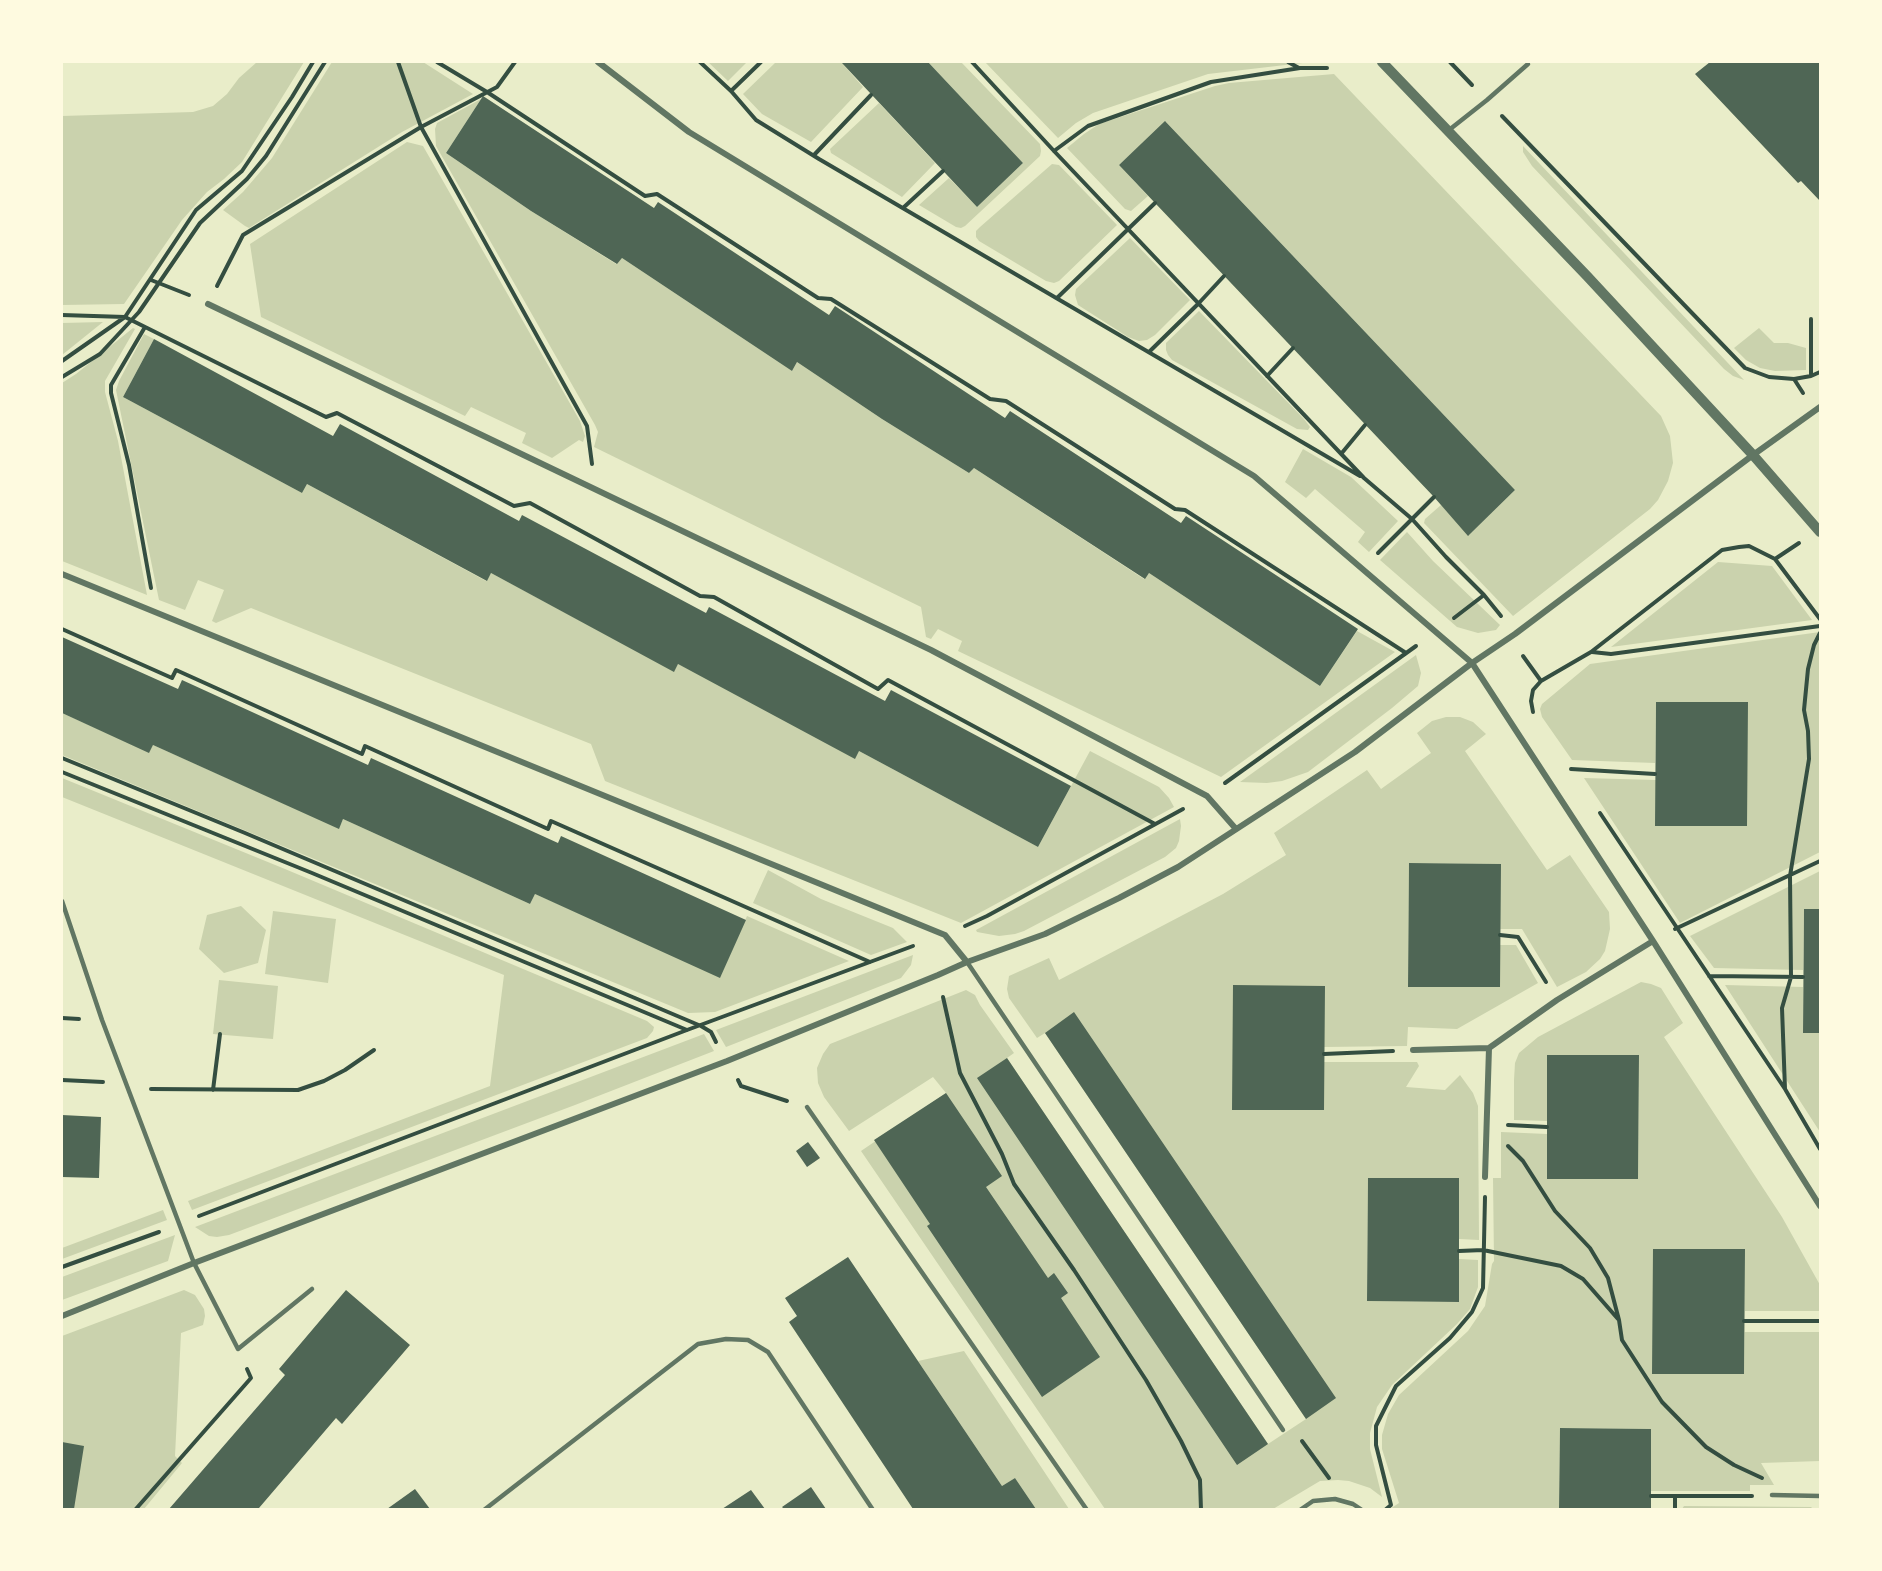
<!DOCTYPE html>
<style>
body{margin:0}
#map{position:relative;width:1882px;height:1571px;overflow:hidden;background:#e9edc9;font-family:Mulish,sans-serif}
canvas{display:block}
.frame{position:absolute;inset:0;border:63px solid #fefae0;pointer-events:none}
</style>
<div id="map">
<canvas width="1882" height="1571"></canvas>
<div class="frame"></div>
</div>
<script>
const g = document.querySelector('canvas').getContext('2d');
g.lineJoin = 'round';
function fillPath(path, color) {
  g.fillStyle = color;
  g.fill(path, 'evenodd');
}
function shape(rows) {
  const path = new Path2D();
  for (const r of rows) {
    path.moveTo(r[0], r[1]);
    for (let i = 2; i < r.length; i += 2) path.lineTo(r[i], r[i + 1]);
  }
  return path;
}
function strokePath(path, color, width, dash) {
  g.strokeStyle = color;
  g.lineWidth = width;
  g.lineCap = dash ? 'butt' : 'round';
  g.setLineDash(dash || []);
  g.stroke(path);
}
const green = shape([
 [257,62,304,62,242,162,224,179,207,192,182,220,124,304,62,305,62,116,193,112,213,106,227,94,239,78],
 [332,62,423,62,473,94,402,132,249,228,245,226,223,210,243,192,272,158],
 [708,62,747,62,728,81],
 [776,62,841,62,863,87,811,142,762,114,743,94],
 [928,62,961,62,1040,144,1041,151,1040,156,965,226,961,228,956,227,919,205,949,178,977,207,1023,163],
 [985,62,1311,62,1208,74,1093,113,1076,123,1058,138],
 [1334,74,1661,416,1670,436,1673,463,1668,481,1658,500,1650,509,1513,616,1424,523,1425,519,1441,505,1469,535,1515,490,1166,122,1119,165,1148,196,1131,211,1125,209,1067,148,1084,134,1099,124,1215,86,1229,83],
 [481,99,446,153,531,211,616,264,622,258,792,371,797,362,882,419,969,473,974,468,1144,579,1149,573,1320,686,1357,631,1395,652,1221,777,958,651,962,641,938,629,931,639,926,637,921,607,594,447,598,432,595,425,436,146,435,129,437,123],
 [879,103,935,163,902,197,831,153,830,149],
 [407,142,423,146,580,421,585,436,583,442,579,440,552,458,522,443,526,433,471,407,465,416,261,317,250,244],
 [1523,146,1744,380,1733,376,1724,369,1532,166,1523,152],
 [1052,164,1059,165,1117,225,1059,281,1054,283,1046,281,979,241,976,237,976,231,980,227],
 [1130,238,1190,300,1155,335,1147,340,1139,341,1128,337,1078,305,1075,295,1076,289],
 [1199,311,1304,419,1310,427,1308,430,1297,429,1172,360,1168,355,1166,350,1166,343],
 [103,322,62,355,62,323],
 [133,328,135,329,105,381,105,392,118,441,147,595,62,561,62,383,76,374],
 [1759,328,1774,343,1788,343,1806,348,1806,370,1775,371,1760,368,1746,360,1734,348],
 [144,334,154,339,123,397,302,493,307,484,486,581,491,573,674,671,678,664,859,751,1038,847,1090,751,1159,787,1169,798,1174,807,961,923,605,781,591,744,251,608,216,623,212,621,224,590,198,580,185,610,159,600,116,390,119,381],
 [1303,449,1351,477,1398,521,1369,552,1358,542,1365,532,1315,489,1306,498,1285,482],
 [1407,532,1433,561,1500,625,1496,630,1478,633,1457,627,1380,560],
 [1718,562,1772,566,1812,620,1611,647],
 [1820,632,1820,852,1680,923,1584,778,1656,780,1748,702,1656,702,1655,763,1572,760,1542,717,1540,709,1542,704,1590,664],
 [1416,655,1421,673,1418,686,1392,708,1308,772,1282,781,1267,783,1240,782],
 [62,713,149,752,153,745,339,828,343,819,530,904,535,894,721,975,747,916,849,961,715,1012,688,1013,62,755],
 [1446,717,1460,717,1473,722,1486,734,1465,751,1547,870,1570,855,1609,912,1610,929,1605,951,1600,959,1586,972,1557,987,1522,929,1500,929,1500,864,1409,863,1408,986,1500,987,1500,945,1516,945,1538,983,1457,1029,1408,1027,1407,1046,1324,1047,1324,1062,1417,1062,1419,1066,1406,1087,1445,1090,1460,1075,1473,1093,1478,1106,1479,1240,1459,1239,1459,1178,1368,1178,1367,1301,1459,1302,1459,1259,1478,1260,1478,1287,1470,1309,1457,1324,1392,1385,1377,1407,1370,1433,1370,1449,1382,1497,1370,1488,1349,1481,1338,1480,1320,1481,1273,1509,1105,1509,861,1151,946,1093,933,1077,849,1131,824,1097,818,1083,817,1068,823,1054,830,1044,966,990,975,995,980,1005,1014,1053,1007,1058,1268,1444,1306,1419,1045,1033,1037,1038,1009,998,1007,989,1009,976,1049,958,1059,980,1223,894,1286,855,1274,833,1367,770,1381,789,1431,753,1417,733,1432,721],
 [62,778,285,869,647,1021,654,1027,653,1031,647,1038,192,1210,188,1201,490,1086,504,975,62,797],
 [1180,819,1181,826,1179,841,1176,848,1165,857,1024,931,1015,934,999,936,977,932,976,930],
 [768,870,821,899,893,928,907,942,871,955,753,903],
 [1820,871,1820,909,1804,909,1803,970,1714,968,1690,936],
 [241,906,266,930,258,963,224,973,199,949,207,915],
 [273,911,336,919,328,983,265,974],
 [913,955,911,965,901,978,726,1047,716,1030],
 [219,980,278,986,273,1039,213,1034],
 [1641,982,1651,984,1661,988,1683,1023,1664,1037,1782,1217,1820,1285,1820,1311,1745,1311,1745,1250,1744,1374,1744,1332,1820,1332,1820,1461,1761,1463,1774,1485,1750,1485,1750,1491,1651,1491,1651,1429,1560,1428,1559,1509,1390,1509,1399,1503,1382,1449,1382,1435,1388,1414,1399,1395,1468,1331,1485,1306,1492,1264,1494,1261,1493,1178,1501,1178,1501,1132,1547,1134,1547,1179,1638,1179,1639,1055,1548,1055,1547,1121,1514,1120,1514,1080,1515,1063,1519,1053,1538,1037],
 [1725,985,1803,987,1803,1033,1820,1033,1820,1132],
 [704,1034,714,1051,575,1105,229,1235,217,1237,209,1236,195,1227],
 [163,1210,167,1220,62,1259,62,1248],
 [175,1235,168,1261,62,1300,62,1277],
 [184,1290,195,1295,204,1309,205,1316,203,1325,181,1333,175,1456,182,1463,144,1509,62,1510,62,1336],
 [964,1351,1069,1509,1036,1509,1015,1478,1002,1486,918,1361],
 [1684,1506,1812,1507,1809,1510,1682,1509]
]);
const building = shape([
 [841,62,928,62,1023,163,977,207],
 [1710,62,1820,62,1820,201,1801,181,1798,183,1695,74],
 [483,96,654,208,658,202,829,315,835,306,1005,418,1010,411,1181,523,1186,516,1358,629,1320,686,1149,573,1145,579,974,468,969,473,882,419,797,362,792,371,622,258,617,264,531,211,446,153],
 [1165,121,1515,490,1468,536,1434,497,1119,165],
 [154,339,333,436,340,424,519,521,522,515,706,613,709,607,885,701,891,690,1071,786,1038,847,859,751,855,759,678,664,674,672,491,573,487,581,307,484,302,493,123,397],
 [62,637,178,689,182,680,368,765,371,758,558,843,561,836,746,920,720,978,535,894,530,904,343,819,339,829,153,745,149,753,62,713],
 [1656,702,1748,702,1747,826,1655,826],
 [1409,863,1501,864,1500,987,1408,987],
 [1804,909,1820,909,1820,1033,1803,1033],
 [1233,985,1325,986,1324,1110,1232,1110],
 [1074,1012,1336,1398,1306,1419,1045,1033],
 [1547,1055,1639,1055,1638,1179,1547,1179],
 [1007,1058,1268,1444,1237,1465,977,1078],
 [946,1093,1002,1176,986,1187,1048,1278,1054,1273,1068,1293,1061,1298,1100,1357,1042,1397,927,1226,930,1224,874,1140],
 [62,1115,101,1117,99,1178,62,1177],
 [808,1142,820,1158,807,1167,796,1151],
 [1368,1178,1459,1178,1459,1302,1367,1301],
 [1653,1249,1745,1249,1744,1374,1652,1374],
 [848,1257,1002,1486,1015,1478,1036,1509,913,1509,789,1322,797,1316,785,1298],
 [346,1290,410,1345,342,1424,336,1418,259,1508,260,1509,169,1509,285,1375,279,1369],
 [1560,1428,1651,1429,1651,1509,1559,1509],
 [62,1442,84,1446,74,1509,62,1509],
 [811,1487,826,1509,784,1509,782,1507],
 [415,1489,430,1509,387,1509],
 [751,1490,765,1509,722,1509]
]);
const path = shape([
 [398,62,421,127,587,426,592,464],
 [437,62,487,92,645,196,657,194,818,298,831,299,990,399,1006,401,1175,509,1185,510,1406,653],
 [700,62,731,91,756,120,819,159,1360,476],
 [972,62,1054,151,1364,478,1412,519,1446,557,1484,595,1501,616],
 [1288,62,1299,68],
 [1450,62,1472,85],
 [731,91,761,62],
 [1502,116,1745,368,1769,377,1794,379,1811,376,1820,372],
 [1054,151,1088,126,1211,82,1300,68,1327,68],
 [814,155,871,95],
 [903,208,943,171],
 [151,280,189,295],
 [217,286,243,235,421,127,497,87,515,62],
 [1057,298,1155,203],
 [62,315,125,317,326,417,337,413,514,506,530,503,700,596,714,597,878,689,888,680,1155,824],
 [1811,319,1811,376],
 [145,327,111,385,111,393,129,465,151,588],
 [1149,352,1198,304,1224,276],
 [62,361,125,317,196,210,242,171,292,97,313,62],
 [1267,376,1293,348],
 [62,377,100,354,139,312,200,223,247,179,266,156,325,62],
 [1794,379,1803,393],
 [1341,454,1365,425],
 [1378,553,1434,497],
 [1775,559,1799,543],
 [1454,618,1484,595],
 [62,629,172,678,176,670,362,754,365,746,548,829,551,821,870,962],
 [1592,652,1611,654,1820,626],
 [1523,656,1541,681,1591,652,1722,550,1739,547,1749,546,1775,559,1820,619],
 [1533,712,1531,701,1533,690,1541,681],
 [62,758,245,833,701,1026,711,1032,716,1042],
 [1571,769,1655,774],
 [62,772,312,873,687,1030],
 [1225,783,1416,646],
 [1600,813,1785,1089,1820,1149],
 [965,926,987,916,1183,809],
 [1675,929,1820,861],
 [1500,935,1518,937,1546,982],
 [1709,976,1803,977],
 [943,997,960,1073,1002,1154,1014,1184,1074,1270,1146,1380,1181,1441,1200,1480,1201,1510],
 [62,1018,79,1019],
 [1324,1054,1393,1051],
 [62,1080,103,1082],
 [738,1080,741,1086,787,1101],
 [151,1089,298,1090,324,1081,345,1070,374,1050],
 [1785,1089,1782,1008,1791,977,1790,876,1809,759,1808,731,1804,710,1808,669,1814,645,1820,633],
 [213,1090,220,1034],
 [1508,1125,1547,1127],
 [1508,1146,1523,1161,1555,1211,1590,1248,1608,1278,1619,1320,1622,1340,1662,1402,1706,1447,1734,1465,1762,1478],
 [199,1216,687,1030,913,946],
 [1459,1251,1483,1250,1561,1266,1583,1279,1618,1319],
 [62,1267,159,1232],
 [1744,1321,1820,1321],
 [1302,1441,1329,1478],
 [1651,1496,1752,1496],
 [135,1510,251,1378,247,1369],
 [1385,1510,1391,1505,1376,1445,1376,1426,1396,1386,1450,1338,1472,1312,1483,1288,1485,1197],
 [1675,1510,1675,1496]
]);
const service = shape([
 [1449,130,1487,100,1528,64],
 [62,901,102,1020,194,1263,238,1349,312,1289],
 [967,962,1283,1430],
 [807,1107,1087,1510],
 [1772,1495,1820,1496],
 [484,1510,698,1344,726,1339,748,1340,768,1352,873,1510],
 [1300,1510,1313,1501,1335,1499,1353,1504,1362,1510]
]);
const minor = shape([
 [598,62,689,132,1254,476,1472,663,1653,941,1820,1206],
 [208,304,931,650,1207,796,1236,829],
 [62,574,945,935,967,962],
 [1413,1050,1489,1048],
 [1485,1177,1489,1048,1557,1000,1653,941],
 [62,1316,194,1263,727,1061,938,975,967,962,1045,934,1119,898,1178,867,1355,752,1472,663,1515,634,1753,455,1820,407]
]);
const tertiary = shape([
 [1382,62,1587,276,1753,455,1820,532]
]);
fillPath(green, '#cad2ad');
fillPath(building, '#4f6655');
strokePath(path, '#344e41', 4);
strokePath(service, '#617663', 4.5);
strokePath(minor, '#617663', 6);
strokePath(tertiary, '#617663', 10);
</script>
